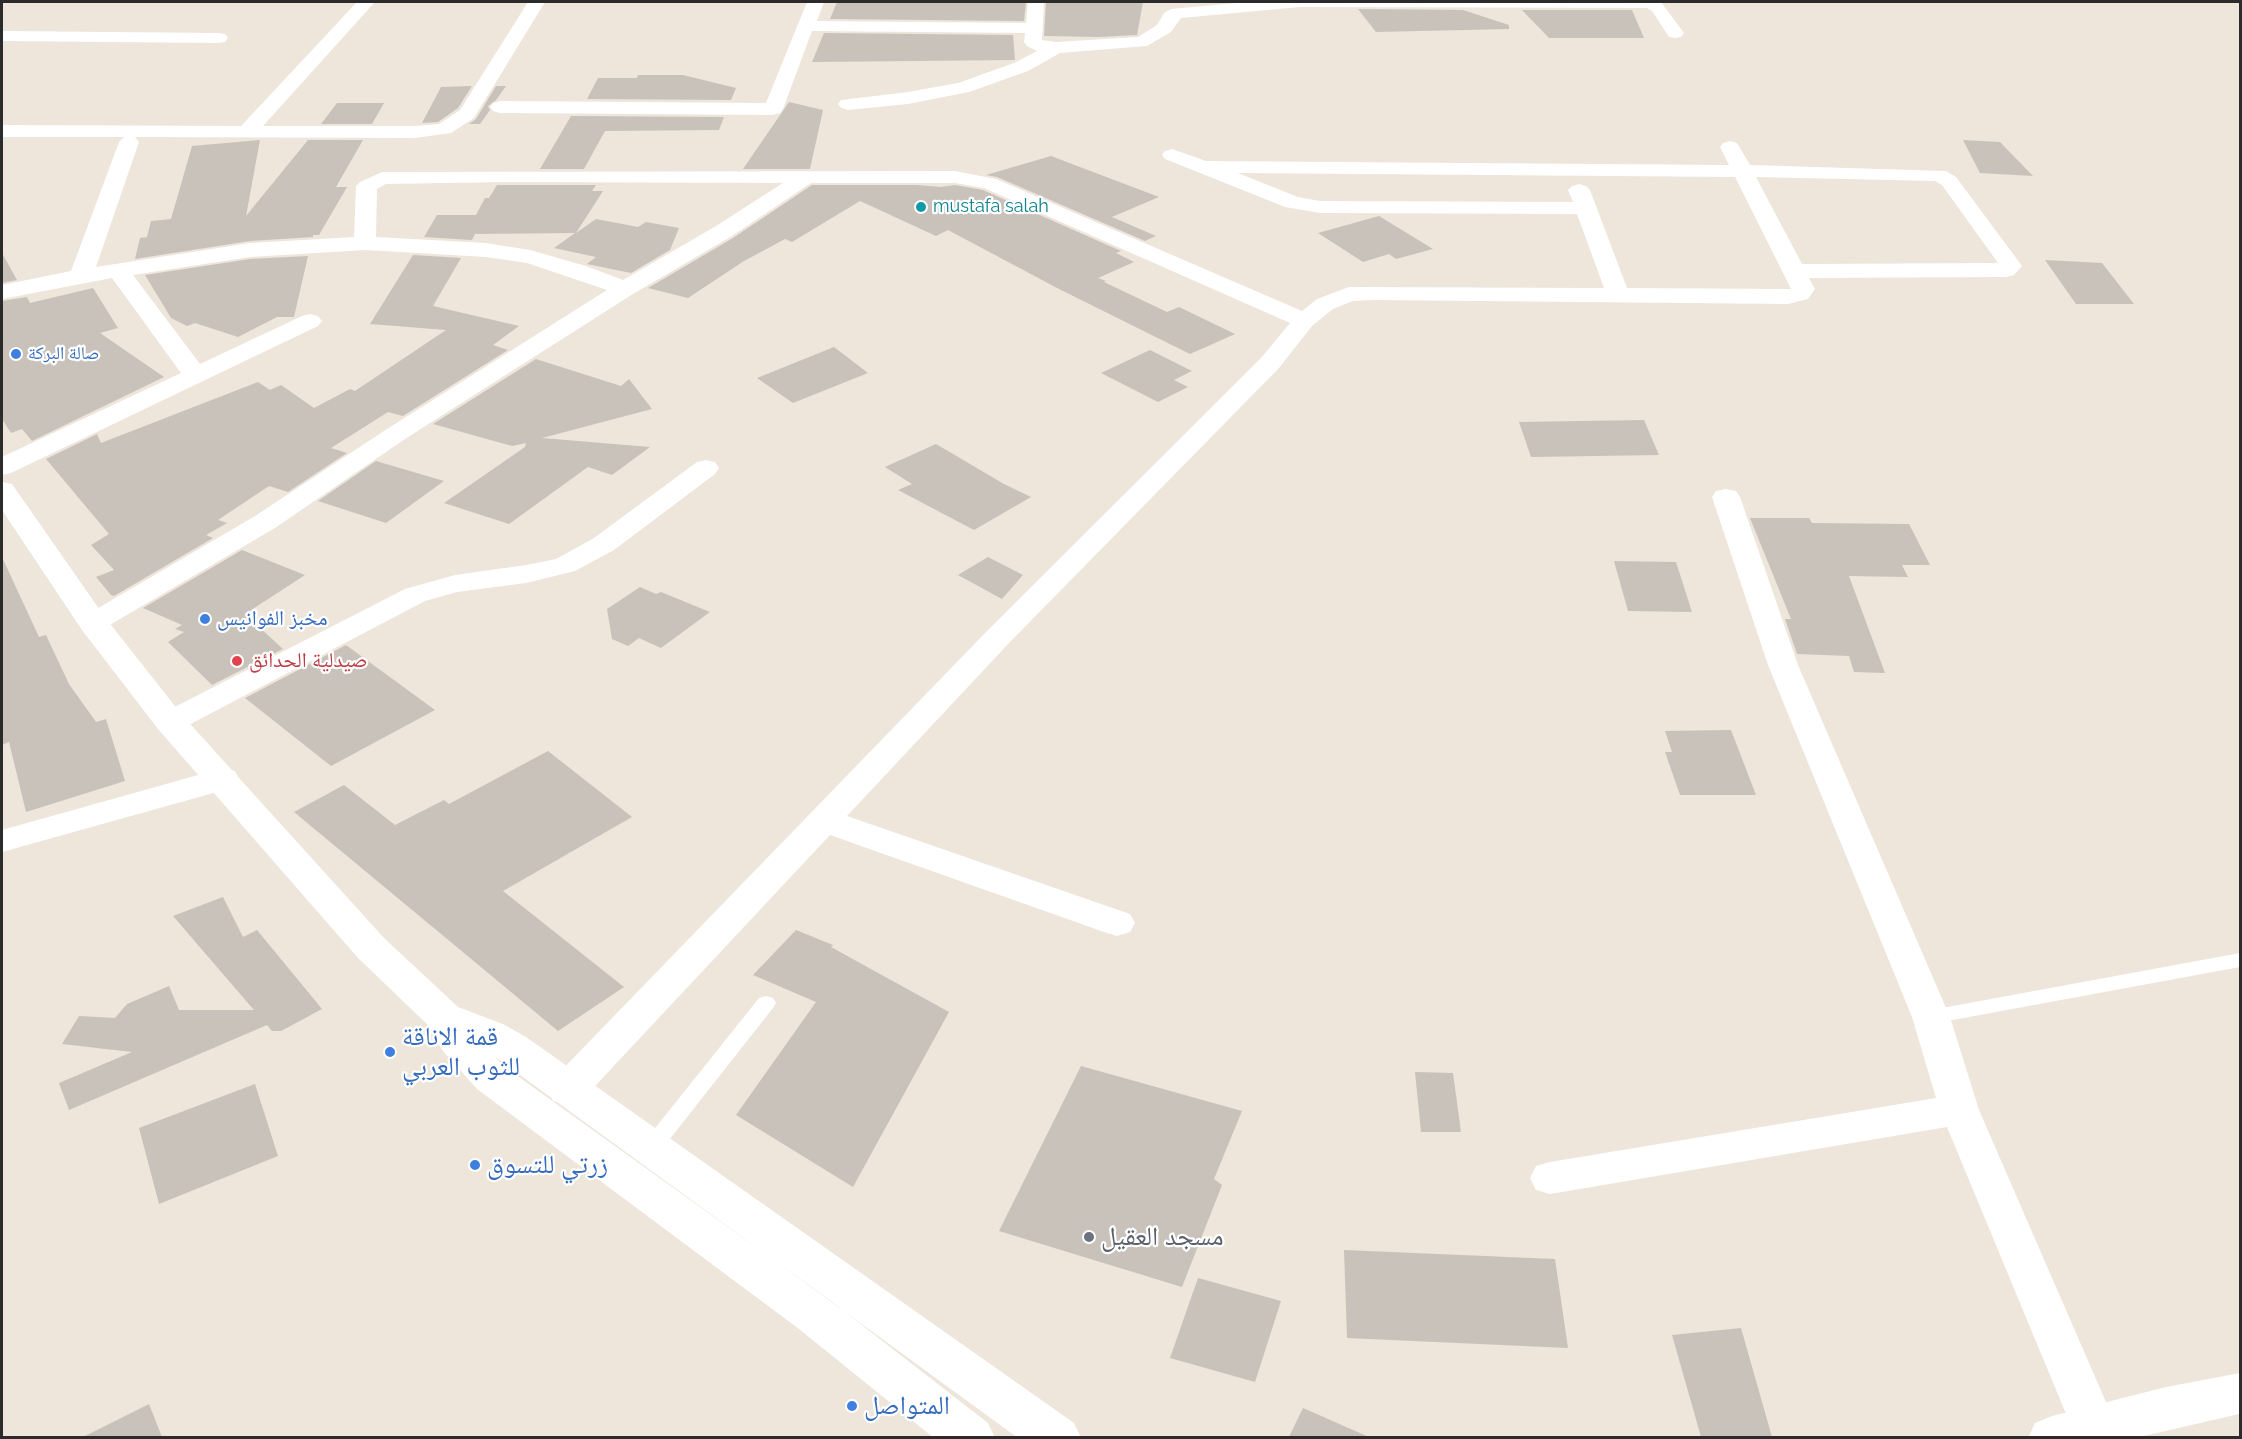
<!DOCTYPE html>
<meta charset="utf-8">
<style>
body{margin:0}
#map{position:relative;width:2242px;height:1439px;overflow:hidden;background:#eee5db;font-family:Raleway,sans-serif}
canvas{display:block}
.frame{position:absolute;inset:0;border:3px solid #2b2b2b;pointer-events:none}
</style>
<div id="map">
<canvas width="2242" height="1439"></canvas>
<div class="frame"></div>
</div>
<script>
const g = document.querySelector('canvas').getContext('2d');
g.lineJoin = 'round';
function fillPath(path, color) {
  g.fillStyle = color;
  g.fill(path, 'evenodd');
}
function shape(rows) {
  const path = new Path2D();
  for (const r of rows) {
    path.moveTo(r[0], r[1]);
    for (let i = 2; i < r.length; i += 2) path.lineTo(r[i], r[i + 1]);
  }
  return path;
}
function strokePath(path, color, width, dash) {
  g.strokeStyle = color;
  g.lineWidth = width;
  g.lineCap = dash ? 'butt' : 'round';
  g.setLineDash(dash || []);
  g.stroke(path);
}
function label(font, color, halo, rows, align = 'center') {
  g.font = font + ' Raleway,"Noto Naskh Arabic",sans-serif';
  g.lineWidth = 4.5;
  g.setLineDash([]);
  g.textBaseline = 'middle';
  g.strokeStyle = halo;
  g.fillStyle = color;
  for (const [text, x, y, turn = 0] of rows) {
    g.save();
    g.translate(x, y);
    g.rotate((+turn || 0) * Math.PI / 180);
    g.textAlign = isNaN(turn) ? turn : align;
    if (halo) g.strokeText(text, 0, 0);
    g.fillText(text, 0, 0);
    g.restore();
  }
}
const building = shape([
 [837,2,1026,2,1024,21,830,19],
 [1046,2,1143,2,1137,35,1099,37,1044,36],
 [1358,9,1463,10,1509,25,1509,29,1376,32],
 [1522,10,1632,10,1644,38,1549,38],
 [824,33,1013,35,1015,60,812,62],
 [638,75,683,75,736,88,731,100,587,99,598,78,637,78],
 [472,86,458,108,438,122,422,123,441,87],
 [496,86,506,86,496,100,488,106,490,110,480,124,469,124,476,119],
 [789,102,823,110,810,169,743,169],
 [337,103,384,103,372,124,321,124],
 [571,116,724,117,719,130,605,131,584,169,540,169],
 [260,140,246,216,308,140,363,140,336,187,347,187,319,235,313,235,313,237,250,241,135,259,140,238,147,237,151,221,171,219,192,146],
 [1963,140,2000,142,2033,176,1980,173],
 [1051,156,1159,197,1112,217,1156,236,1145,241,997,177,986,175],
 [497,185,596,185,592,191,603,191,576,233,596,219,638,227,646,222,679,228,670,250,631,273,587,264,596,257,554,248,575,233,475,234,472,240,424,237,437,215,476,215,485,198,489,198],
 [812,185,917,185,941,187,955,185,983,190,1121,251,1116,253,1134,262,1098,278,1106,281,1104,282,1167,312,1179,307,1235,334,1190,354,1059,289,948,230,936,236,860,201,792,242,785,239,744,261,688,298,648,288,733,238],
 [1379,216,1433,249,1396,259,1389,254,1363,262,1318,233],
 [2,253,17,280,2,283],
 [413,255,461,258,433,306,519,326,493,345,508,350,403,416,388,412,331,448,347,453,288,492,269,486,218,520,227,523,206,535,213,538,114,596,111,595,96,577,114,570,91,545,109,534,46,459,97,434,101,443,258,382,270,390,281,385,314,408,350,389,355,391,446,330,370,324],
 [308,256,294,317,277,317,238,337,195,323,187,326,171,318,145,275,250,259],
 [2045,260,2102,263,2134,304,2076,304],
 [93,288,118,328,100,333,164,377,32,441,22,429,11,433,2,419,2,301,27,297,30,303],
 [834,347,868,373,793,403,757,378],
 [1150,350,1192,371,1174,380,1188,387,1158,402,1101,373],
 [536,359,621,386,629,379,652,409,542,438,650,447,612,475,588,467,509,524,444,503,525,447,526,443,512,446,433,424],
 [1644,420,1659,455,1531,457,1519,422],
 [936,444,1004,484,1031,497,974,530,898,490,912,484,885,467],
 [376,461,444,481,386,523,318,501],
 [1750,518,1809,518,1812,523,1909,524,1930,565,1902,565,1908,577,1849,576,1885,673,1854,672,1849,656,1797,654,1785,619,1791,619],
 [242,550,305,575,245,614,283,649,212,685,168,642,184,632,175,629,182,625,143,608],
 [2,557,39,637,46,635,69,684,96,722,106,719,125,781,26,812,9,742,2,745],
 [988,557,1023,575,1002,599,958,575],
 [1614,561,1676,562,1692,612,1628,611],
 [640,587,656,594,661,592,710,612,661,648,639,638,628,646,612,639,607,609],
 [346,645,435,710,331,766,245,698],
 [1731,730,1756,795,1680,795,1665,752,1672,752,1665,731],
 [548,751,632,817,503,891,624,987,558,1031,294,812,344,785,395,825,444,800,449,804],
 [223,897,243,937,257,930,322,1009,281,1031,272,1031,267,1025,69,1110,59,1083,132,1052,62,1044,79,1016,115,1018,127,1004,169,986,179,1010,254,1010,173,916],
 [796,930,833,945,831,947,949,1012,853,1187,736,1115,816,1002,753,975],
 [1081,1066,1242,1111,1214,1179,1222,1185,1182,1287,999,1231],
 [1415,1072,1453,1073,1461,1132,1421,1132],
 [255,1084,278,1156,159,1204,139,1128],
 [1344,1250,1555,1259,1568,1348,1347,1338],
 [1198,1278,1281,1301,1255,1382,1170,1358],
 [1741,1328,1772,1437,1701,1437,1672,1335],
 [149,1404,162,1437,83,1437],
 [1303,1408,1369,1437,1289,1437]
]);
const service = shape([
 [2240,953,2240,967,1931,1024,1924,1022,1921,1017,1924,1012,1931,1010,2240,953],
 [766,996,773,998,776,1003,773,1008,658,1154,651,1156,644,1154,641,1148,644,1142,759,998,766,996]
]);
const minor = shape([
 [357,2,375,2,263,126,415,126,439,124,460,110,528,2,545,2,474,118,451,133,415,138,135,137,139,142,96,267,250,243,354,237,356,186,360,182,382,172,955,171,996,179,1302,311,1317,299,1349,287,1604,288,1577,214,1320,213,1285,207,1165,159,1162,155,1165,151,1172,149,1206,161,1729,165,1720,147,1723,143,1730,141,1737,143,1750,165,1946,171,1956,177,2022,266,2014,275,2006,277,1809,278,1815,289,1808,299,1788,304,1374,300,1353,301,1333,309,1312,326,1279,368,1010,642,847,816,1130,914,1135,923,1130,932,1117,936,1104,932,830,835,581,1101,567,1105,553,1101,548,1090,553,1079,988,630,1261,358,1290,323,984,188,955,183,811,183,732,236,633,294,405,439,275,528,103,629,93,632,83,629,78,623,83,617,255,516,387,429,607,290,527,263,486,257,365,250,250,257,133,275,200,364,302,316,310,314,318,316,322,321,318,326,11,473,2,475,2,457,181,373,112,278,2,299,2,285,71,271,119,142,124,137,2,137,2,125,241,126,357,2],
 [1238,173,1735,177,1791,289,1627,288,1590,190,1586,186,1579,184,1572,186,1568,190,1573,202,1320,201,1298,197,1238,173],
 [1756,177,1935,181,1942,185,1998,263,1802,264,1756,177],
 [508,182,783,183,716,226,623,280,586,266,530,250,486,243,376,237,377,189,386,184,508,182],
 [807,2,824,2,817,21,1026,23,1028,2,1044,2,1042,40,1056,42,1138,37,1157,25,1164,13,1171,9,1247,2,1661,2,1684,33,1681,37,1675,38,1669,37,1652,11,1647,8,1300,7,1181,18,1171,32,1147,46,1060,53,1028,71,969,92,908,104,848,110,841,108,838,104,841,100,908,92,958,83,1014,63,1037,51,1027,46,1024,42,1025,33,812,31,783,109,780,113,773,115,500,113,493,111,490,107,493,103,500,101,766,103,807,2],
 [2,31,219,33,225,34,228,38,225,42,219,43,2,41,2,31],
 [706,460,715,462,719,468,715,474,614,550,575,571,526,583,457,592,425,601,181,729,170,732,159,729,154,722,159,715,405,589,455,575,526,565,556,559,594,538,697,462,706,460],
 [1726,489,1736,491,1740,497,1798,665,1950,1017,1979,1110,2116,1425,2110,1438,2076,1438,1947,1127,1550,1194,1536,1190,1530,1178,1536,1166,1550,1162,1936,1098,1912,1017,1768,665,1712,497,1716,491,1726,489],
 [223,768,235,771,239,779,235,787,2,852,2,830,223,768]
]);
const secondary = shape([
 [2,482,12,484,104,616,182,715,384,938,458,1007,503,1024,526,1037,1074,1423,1081,1438,1018,1438,498,1059,495,1057,505,1067,831,1301,988,1423,995,1438,934,1438,799,1329,477,1089,442,1050,430,1027,358,958,158,729,82,630,2,510,2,482],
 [2240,1373,2239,1414,2135,1438,2028,1438,2035,1423,2052,1416,2166,1387,2240,1373]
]);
const markers = [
 [921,207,6,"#0f9aa8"],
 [16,354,6,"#3f7fe0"],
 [205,619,6,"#3f7fe0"],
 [237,661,6,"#e0444e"],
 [390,1052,6,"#3f7fe0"],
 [475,1165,6,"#3f7fe0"],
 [1089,1237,6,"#6b7280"],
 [852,1406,6,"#3f7fe0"]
];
const farCulturenames = [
 ["mustafa salah",933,207]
];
const farShopnames = [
 ["صالة البركة",28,354]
];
const shopNames = [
 ["مخبز الفوانيس",217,619]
];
const healthNames = [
 ["صيدلية الحدائق",249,661]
];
const nearShopnames = [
 ["قمة الاناقة",402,1037],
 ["للثوب العربي",402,1067],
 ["زرتي للتسوق",487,1165],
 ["المتواصل",864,1406]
];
const nearWorshipnames = [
 ["مسجد العقيل",1101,1237]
];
fillPath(building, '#c9c2bb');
fillPath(service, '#fff');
fillPath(minor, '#fff');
fillPath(secondary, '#fff');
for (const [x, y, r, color] of markers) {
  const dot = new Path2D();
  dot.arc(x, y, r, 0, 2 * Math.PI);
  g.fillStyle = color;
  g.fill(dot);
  strokePath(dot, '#fff', 2);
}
label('18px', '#0d838f', '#fff', farCulturenames, 'left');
label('18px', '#366cbe', '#fff', farShopnames, 'left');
label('21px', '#366cbe', '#fff', shopNames, 'left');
label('21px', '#be3a42', '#fff', healthNames, 'left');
label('26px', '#366cbe', '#fff', nearShopnames, 'left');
label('26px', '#5b616d', '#fff', nearWorshipnames, 'left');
</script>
